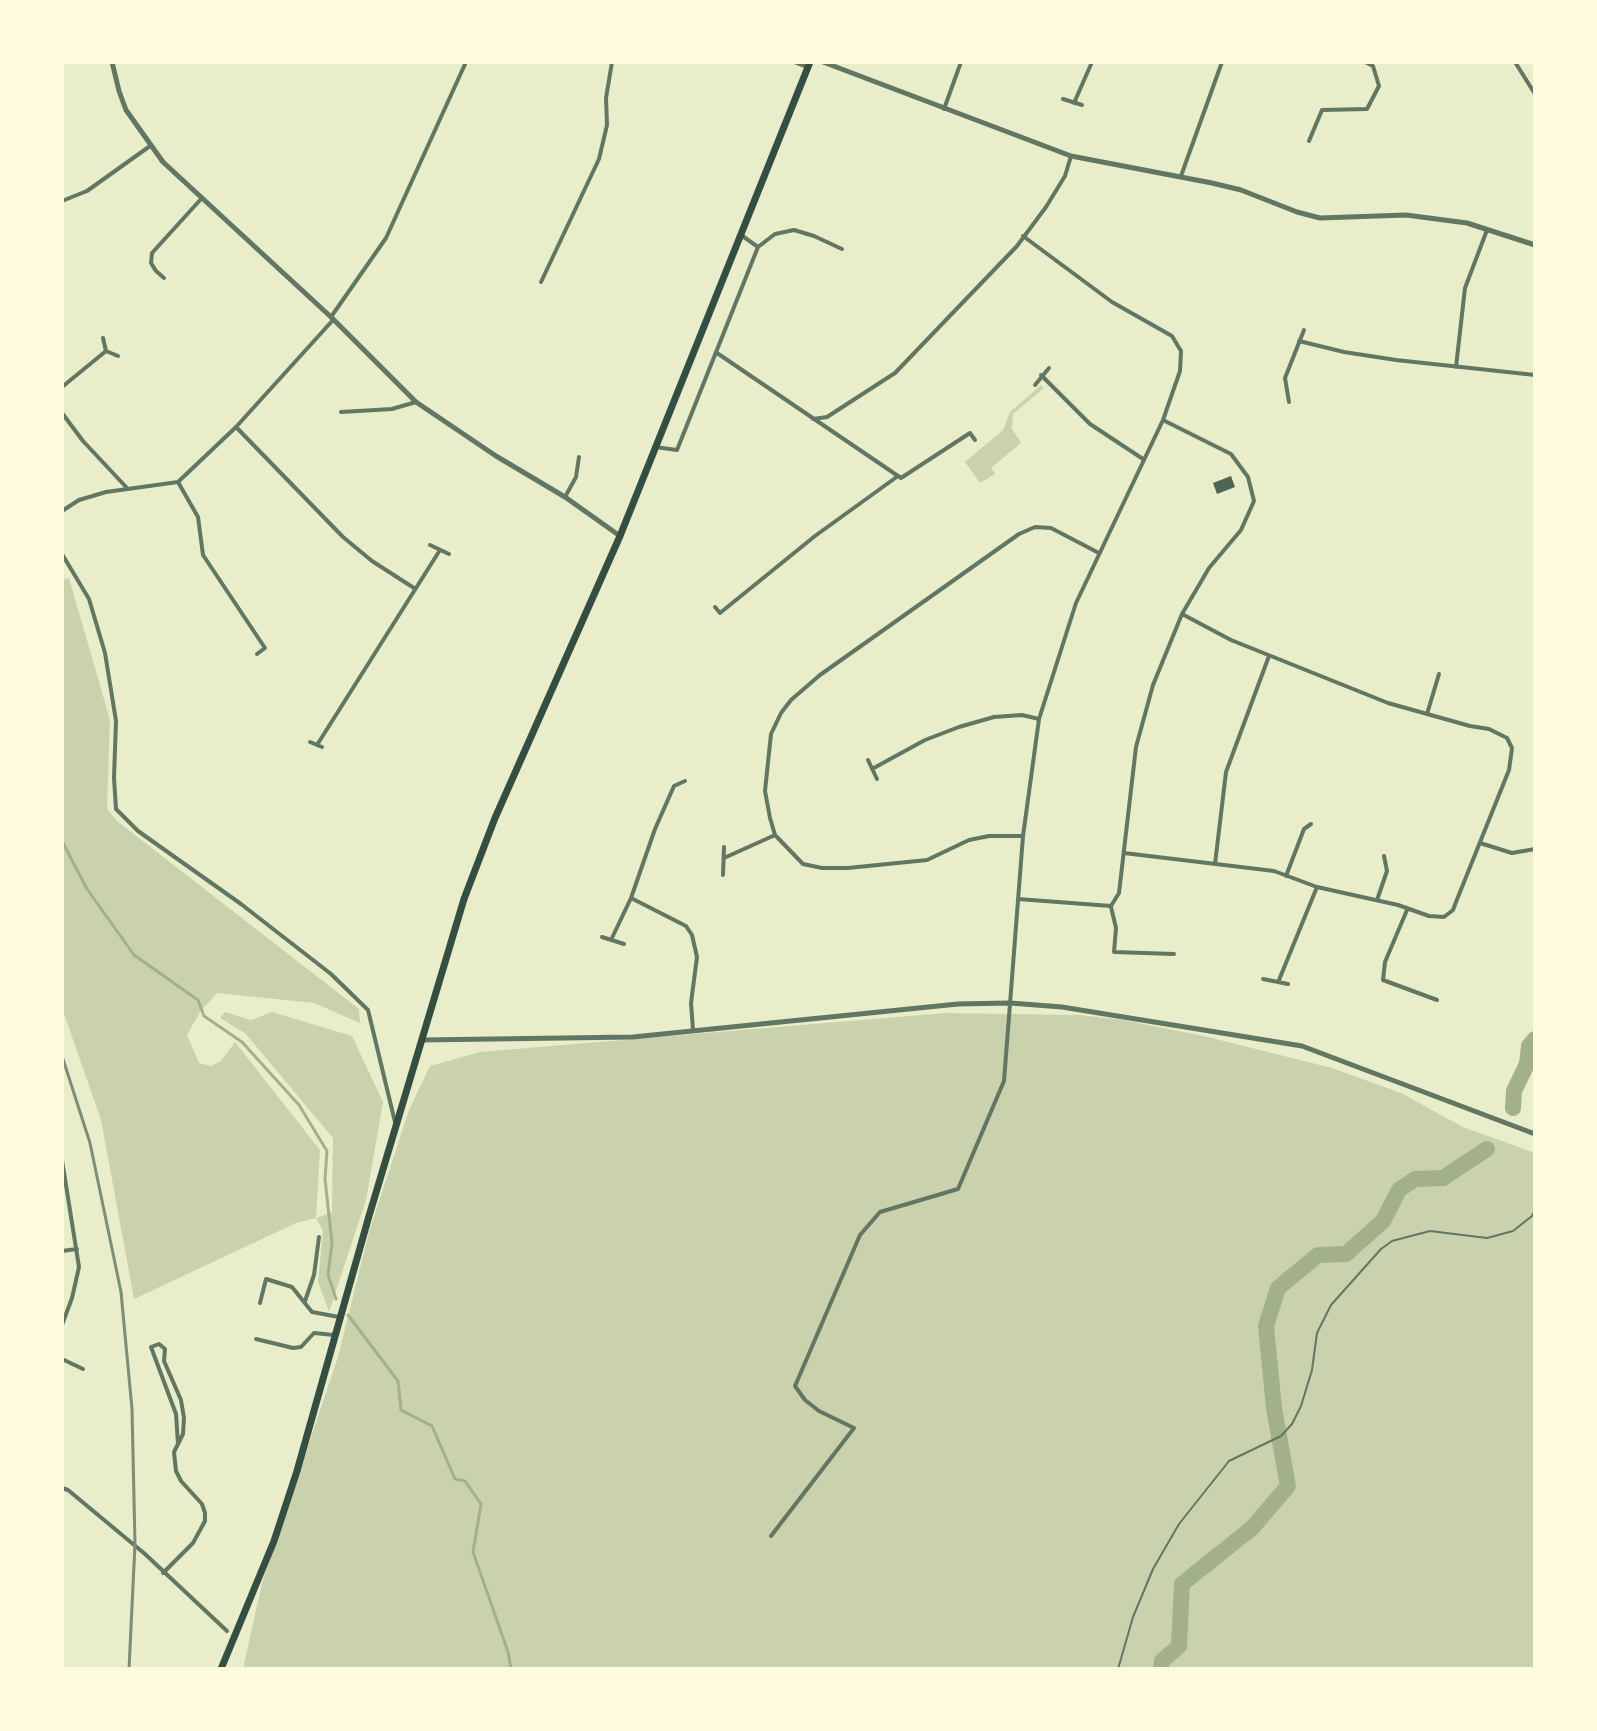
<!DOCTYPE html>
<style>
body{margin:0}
#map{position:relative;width:1597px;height:1731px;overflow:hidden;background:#e9edc9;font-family:Ubuntu,sans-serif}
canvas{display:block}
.frame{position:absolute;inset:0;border:64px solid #fefae0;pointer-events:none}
</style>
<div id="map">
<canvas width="1597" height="1731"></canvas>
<div class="frame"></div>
</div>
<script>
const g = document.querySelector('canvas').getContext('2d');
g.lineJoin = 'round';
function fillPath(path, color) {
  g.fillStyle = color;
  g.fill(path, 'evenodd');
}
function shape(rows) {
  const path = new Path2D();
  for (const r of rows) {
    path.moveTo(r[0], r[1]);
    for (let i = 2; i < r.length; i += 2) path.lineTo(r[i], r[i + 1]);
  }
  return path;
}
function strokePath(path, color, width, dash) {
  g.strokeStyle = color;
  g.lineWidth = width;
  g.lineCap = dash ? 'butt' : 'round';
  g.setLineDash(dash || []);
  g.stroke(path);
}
const green = shape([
 [1041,385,1044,388,1013,414,1012,429,1021,443,991,468,995,474,980,483,965,462,1003,430,1010,412],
 [69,578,110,720,107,809,117,821,359,1009,360,1023,314,1003,217,993,200,1012,187,1035,199,1063,211,1066,221,1061,235,1042,320,1150,316,1218,332,1212,333,1138,245,1033,220,1018,225,1012,251,1020,272,1012,352,1036,383,1102,366,1200,329,1312,318,1282,323,1231,316,1218,296,1223,134,1299,101,1120,62,1008,62,580],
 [945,1013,1079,1015,1123,1020,1204,1036,1332,1068,1401,1093,1463,1127,1535,1153,1535,1669,243,1669,262,1583,338,1357,369,1232,409,1110,430,1066,480,1052]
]);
const stream = shape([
 [62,841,87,889,134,955,198,1000,204,1016,242,1042,299,1105,327,1151,325,1179,332,1243,328,1275,336,1299],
 [348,1315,398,1381,401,1410,432,1426,455,1479,465,1481,481,1504,473,1552,508,1652,511,1669]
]);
const river = shape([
 [1513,1108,1514,1091,1527,1064,1529,1046,1535,1039],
 [1161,1669,1162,1661,1179,1646,1182,1584,1252,1528,1288,1486,1274,1408,1266,1326,1278,1288,1318,1255,1346,1254,1383,1221,1399,1190,1415,1179,1443,1178,1487,1149]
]);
const building = shape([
 [1231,476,1235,487,1217,494,1213,483]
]);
const service = shape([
 [1118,1669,1133,1617,1153,1569,1179,1524,1229,1461,1281,1436,1292,1424,1301,1406,1312,1370,1317,1333,1331,1305,1381,1249,1392,1241,1430,1231,1487,1238,1513,1231,1532,1216,1535,1210]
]);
const minor = shape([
 [794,62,807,67],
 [1515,62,1535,94],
 [1063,99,1082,105],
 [1074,103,1092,62],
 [944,109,961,62],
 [1309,141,1322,110,1367,109,1379,86,1373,66,1365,62],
 [1181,176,1222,62],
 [62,201,87,191,150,146],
 [741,235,758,247],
 [164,278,156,271,151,263,152,253,201,199],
 [541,282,599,159,607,125,606,98,612,62],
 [331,317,386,238,466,62],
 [103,338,106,351,118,356],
 [1299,341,1344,352,1396,360,1535,375],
 [717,353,901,478,970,433,975,440],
 [1456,367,1465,288,1487,230],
 [1041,375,1090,424,1143,459],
 [1035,385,1049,368],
 [62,387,106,351],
 [1289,402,1285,378,1304,330],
 [341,412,392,409,416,402],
 [62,413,83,441,127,488],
 [813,419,827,417,895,373,1017,246,1046,207,1065,176,1071,156],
 [236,427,343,537,372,561,414,588],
 [655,447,677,450,758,247,775,234,794,230,814,236,842,249],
 [178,482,198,517,203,555,265,648,257,654],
 [565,497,576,477,579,457],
 [62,511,79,500,106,492,178,482,236,427,333,320],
 [430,545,449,554],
 [62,554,89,599,105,653,116,721,114,778,116,809,138,831,241,904,331,974,368,1010,395,1122],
 [715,607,720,613,815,536,898,476],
 [1427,714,1439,674],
 [310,742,322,747],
 [317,745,440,550],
 [868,760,877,779],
 [872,769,925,740,959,727,994,717,1022,715,1039,719],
 [1023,836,989,836,969,840,927,860,848,868,822,868,803,864,775,835,770,818,765,791,771,734,781,713,791,700,820,675,1019,534,1035,527,1051,528,1099,553],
 [1480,843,1512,853,1535,849],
 [1124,853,1274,871,1317,887,1398,905,1429,916,1444,917,1453,910,1456,902,1509,770,1512,748,1507,738,1489,729,1470,726,1388,703,1231,640,1182,614],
 [724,858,775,835],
 [1215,864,1226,772,1269,656],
 [723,875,724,847],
 [1286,876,1304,829,1311,824],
 [631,898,686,926,692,935,697,957,691,1003,693,1030],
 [1018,899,1111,906],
 [1377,900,1387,871,1384,856],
 [1111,906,1119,893,1136,747,1153,685,1182,614,1209,568,1241,530,1254,501,1248,477,1231,454,1163,420],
 [1111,907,1116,928,1114,952,1174,954],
 [1407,910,1385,962,1383,980,1437,1000],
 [602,937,624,944],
 [611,940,631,898,655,829,674,786,685,781],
 [1263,979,1288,984],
 [1279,980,1317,887],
 [62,1160,79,1267,72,1298,62,1325],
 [62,1251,77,1249],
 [305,1301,314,1275,319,1237],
 [260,1303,266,1279,292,1287,312,1312,339,1317],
 [256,1339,293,1348,301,1347,314,1333,334,1335],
 [62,1359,83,1369],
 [62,1488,68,1490,145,1554,227,1631],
 [771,1536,854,1428,819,1411,805,1400,795,1386,860,1235,880,1212,958,1189,1004,1081,1023,836,1039,719,1076,603,1163,420,1180,371,1181,351,1172,336,1112,302,1023,236],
 [163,1573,193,1543,205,1521,205,1513,202,1504,181,1481,176,1471,174,1452,183,1434,184,1418,181,1400,164,1361,165,1349,159,1344,151,1347,176,1414,178,1444]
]);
const tertiary = shape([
 [112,62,119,91,126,110,163,162,331,317,416,402,496,456,565,497,620,536],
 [823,62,1071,156,1212,183,1241,190,1297,212,1320,218,1406,215,1467,223,1535,245],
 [422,1040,633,1037,958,1004,1010,1003,1062,1007,1302,1046,1535,1134]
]);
const primary = shape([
 [221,1669,274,1541,297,1471,369,1216,464,899,495,818,620,536,810,62]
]);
const rail = shape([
 [62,1056,90,1143,121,1292,132,1409,135,1544,129,1669]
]);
fillPath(green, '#cad2ad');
strokePath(stream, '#a3b18a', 3);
strokePath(river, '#a3b18a', 16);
fillPath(building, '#4f6655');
strokePath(service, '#617663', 2);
strokePath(minor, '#617663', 4);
strokePath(tertiary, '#617663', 5);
strokePath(primary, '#344e41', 7);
strokePath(rail, '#7c8e77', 3);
</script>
